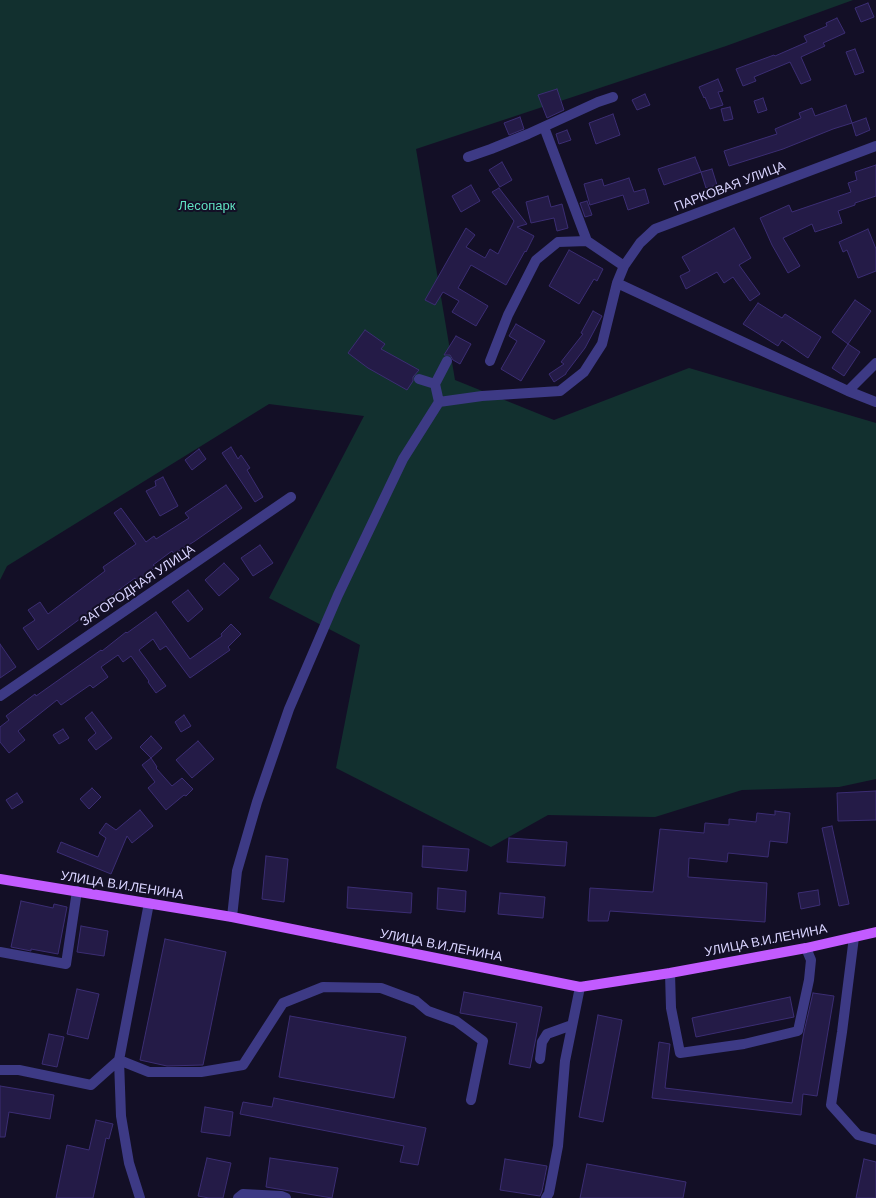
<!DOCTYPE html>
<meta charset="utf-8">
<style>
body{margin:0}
canvas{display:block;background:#130f26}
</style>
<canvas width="876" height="1198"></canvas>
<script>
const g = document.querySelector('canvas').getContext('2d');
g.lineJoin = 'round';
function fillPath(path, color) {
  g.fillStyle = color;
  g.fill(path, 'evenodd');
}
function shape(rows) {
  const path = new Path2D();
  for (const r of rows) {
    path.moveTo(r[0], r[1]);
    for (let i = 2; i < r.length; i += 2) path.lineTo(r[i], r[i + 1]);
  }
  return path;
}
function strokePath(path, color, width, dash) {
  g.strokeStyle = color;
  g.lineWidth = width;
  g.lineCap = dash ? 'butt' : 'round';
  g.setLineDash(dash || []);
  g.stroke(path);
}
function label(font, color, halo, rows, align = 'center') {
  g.font = font + ' "DM Sans",sans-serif';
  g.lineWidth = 4;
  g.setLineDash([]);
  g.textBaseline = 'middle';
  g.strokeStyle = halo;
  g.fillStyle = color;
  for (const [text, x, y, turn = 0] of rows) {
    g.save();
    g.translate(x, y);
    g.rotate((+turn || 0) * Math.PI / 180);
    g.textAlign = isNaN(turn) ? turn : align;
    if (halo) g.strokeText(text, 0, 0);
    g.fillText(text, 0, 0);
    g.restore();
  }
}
const green = shape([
 [0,0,853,0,726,46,416,149,455,380,554,420,689,368,876,423,876,779,839,787,742,790,655,817,548,815,491,847,336,768,360,645,269,598,364,416,269,404,7,566,0,580]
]);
const building = shape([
 [868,3,874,17,861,22,855,8,868,3],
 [837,18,845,33,823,43,825,46,801,57,811,80,801,84,790,62,754,77,756,81,743,86,736,69,774,55,775,56,807,42,804,36,827,26,826,23,837,18],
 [855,49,864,72,855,75,846,52,855,49],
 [718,79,723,91,718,92,723,105,710,109,705,97,704,98,699,87,718,79],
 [557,89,564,110,547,118,538,95,557,89],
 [645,94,650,105,637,110,632,100,645,94],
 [763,98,767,110,758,113,754,101,763,98],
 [846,105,852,123,833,129,783,149,729,166,724,151,777,134,775,129,801,118,799,113,812,108,815,116,846,105],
 [730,107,733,119,724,121,721,109,730,107],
 [613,114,620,135,596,144,589,123,613,114],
 [520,117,524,129,509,135,504,123,520,117],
 [866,118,870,130,856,136,852,123,866,118],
 [567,130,571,140,559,144,556,134,567,130],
 [695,157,701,172,664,185,658,169,695,157],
 [502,162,512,180,500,187,489,170,502,162],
 [876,165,876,196,855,203,855,205,838,211,842,223,815,232,812,224,783,238,800,266,788,273,772,245,760,218,789,205,792,212,851,192,848,183,857,180,855,172,876,165],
 [712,169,717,185,706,188,701,172,712,169],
 [629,178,634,192,645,189,649,203,628,210,623,195,590,205,584,184,602,179,604,186,629,178],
 [471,185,480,201,461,212,452,196,471,185],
 [499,188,527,224,517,227,534,236,526,252,525,251,506,285,471,265,458,288,488,306,476,326,452,312,459,301,443,292,435,305,425,300,466,228,475,235,466,247,485,258,490,249,498,254,514,221,492,192,499,188],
 [548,196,551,207,562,204,568,228,557,231,554,218,531,223,526,202,548,196],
 [587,201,592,215,585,217,580,203,587,201],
 [734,228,751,258,739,265,760,294,750,301,733,277,724,283,717,272,686,289,680,276,690,271,682,257,734,228],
 [868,229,876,249,876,271,858,278,847,250,843,252,839,242,868,229],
 [569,250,603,269,597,281,594,279,579,304,549,286,569,250],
 [855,300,871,311,848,344,832,332,855,300],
 [758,303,782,318,785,314,821,337,808,358,782,340,778,346,743,324,758,303],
 [593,311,602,316,585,348,566,373,566,374,554,382,549,374,564,364,561,362,583,334,581,333,593,311],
 [516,324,545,341,521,381,501,369,517,341,509,336,516,324],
 [365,330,385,344,381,349,419,370,413,377,413,381,407,390,368,368,348,353,365,330],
 [456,336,471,344,460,364,453,360,450,355,444,355,456,336],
 [848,344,860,352,844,376,832,368,848,344],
 [231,447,238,459,241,455,250,468,247,470,263,497,255,502,222,453,231,447],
 [199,449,206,459,192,470,185,460,199,449],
 [163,477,178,506,160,516,146,491,156,486,155,481,163,477],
 [226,485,242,508,195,541,174,554,172,551,153,565,156,567,137,581,135,578,38,650,23,628,35,620,28,610,40,602,48,614,105,571,103,567,136,544,114,513,121,508,146,542,154,536,156,539,189,518,185,513,226,485],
 [260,545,273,563,253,576,241,558,260,545],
 [224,563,239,579,219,596,205,580,224,563],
 [188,590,203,609,188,622,172,602,188,590],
 [156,612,190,659,222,636,221,634,231,624,241,634,228,647,230,650,190,678,166,646,160,650,153,639,139,650,166,686,156,693,148,682,149,681,131,656,123,662,118,655,101,667,108,677,93,688,90,685,61,705,57,700,18,731,25,740,9,753,0,742,0,727,9,720,6,716,35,694,36,696,101,650,102,651,126,632,127,633,156,612],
 [0,644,16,667,0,678,0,644],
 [92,712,112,738,96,750,88,740,96,733,85,718,92,712],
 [184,715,191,726,181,732,175,722,184,715],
 [63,729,69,738,59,744,53,735,63,729],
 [151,736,162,748,151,758,140,747,151,736],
 [198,741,214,759,192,778,176,760,198,741],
 [151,758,157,767,156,768,172,786,182,778,193,789,186,796,184,795,166,810,148,788,155,782,142,765,151,758],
 [92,788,101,797,89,809,80,799,92,788],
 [876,791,876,820,838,821,837,793,876,791],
 [17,793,23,802,12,809,6,800,17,793],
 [140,810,153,826,132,843,127,836,111,874,57,852,61,842,98,857,106,838,99,833,106,823,116,830,140,810],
 [775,811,790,813,787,843,770,841,768,857,728,853,727,862,689,858,688,877,767,883,765,922,610,911,608,921,588,921,590,888,653,892,660,829,704,833,705,823,729,825,729,819,756,822,757,813,775,815,775,811],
 [832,826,849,904,839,906,822,828,832,826],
 [509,838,567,842,565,866,507,862,509,838],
 [423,846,469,849,467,871,422,867,423,846],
 [266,856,288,859,284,902,262,899,266,856],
 [348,887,412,893,411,913,347,908,348,887],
 [438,888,466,891,465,912,437,909,438,888],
 [818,890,820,905,801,909,798,893,818,890],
 [500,893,545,897,543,918,498,914,500,893],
 [21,901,53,908,54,904,67,907,58,954,31,949,31,951,11,947,21,901],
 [81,926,108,931,104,956,77,952,81,926],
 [165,939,226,952,203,1065,167,1066,140,1060,165,939],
 [77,989,99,994,88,1039,67,1034,77,989],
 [464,992,542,1007,530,1068,509,1064,517,1023,460,1013,464,992],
 [813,993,834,996,817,1096,803,1094,801,1115,652,1098,659,1042,670,1044,665,1088,792,1103,804,1032,813,993],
 [790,997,794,1017,696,1037,692,1018,790,997],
 [598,1015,622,1020,603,1122,579,1117,598,1015],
 [290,1016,406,1037,394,1098,279,1077,290,1016],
 [49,1034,64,1037,57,1067,42,1064,49,1034],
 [0,1086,54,1095,50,1119,9,1112,5,1137,0,1137,0,1086],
 [274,1098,426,1128,418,1165,400,1162,404,1146,240,1114,243,1102,272,1107,274,1098],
 [205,1107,233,1112,230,1136,201,1132,205,1107],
 [96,1120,113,1124,109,1139,106,1138,93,1198,56,1198,67,1145,89,1150,96,1120],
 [207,1158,231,1163,223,1198,209,1198,198,1196,207,1158],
 [270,1158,338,1168,332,1198,266,1187,270,1158],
 [505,1159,547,1166,542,1191,540,1196,500,1190,505,1159],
 [864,1159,876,1162,876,1198,856,1198,864,1159],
 [587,1164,686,1182,683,1198,580,1198,587,1164]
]);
const minor = shape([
 [544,127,587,241],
 [468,157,491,149,528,134,598,102,613,97],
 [617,283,624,266,640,243,655,229,876,146],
 [490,361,508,315,536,260,558,242,587,241,624,266],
 [419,379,435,384],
 [848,391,876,363],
 [439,402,435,384,447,361],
 [0,696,291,497],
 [232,917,237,871,257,802,289,709,338,595,403,459,439,402,482,396,560,391,584,372,602,344,617,283,848,391,876,402],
 [854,937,842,1032,831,1105,858,1135,876,1140],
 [0,952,66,964,77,891],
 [670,973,671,1008,680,1053,744,1044,798,1031,809,980,811,960,806,948],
 [540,1059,542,1042,547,1034,572,1025],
 [119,1060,149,1072,201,1072,243,1065,283,1003,323,987,381,988,416,1001,428,1011,456,1021,483,1041,471,1100],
 [0,1070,19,1070,91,1085,119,1060],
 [140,1198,129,1163,121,1116,119,1060,149,903],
 [238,1198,243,1194,281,1196,286,1198],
 [546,1198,549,1193,558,1146,565,1061,580,987]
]);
const major = shape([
 [0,879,232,917,580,987,670,973,806,948,876,932]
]);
const streetNames = [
 ["ПАРКОВАЯ УЛИЦА",730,187,-21],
 ["ЗАГОРОДНАЯ УЛИЦА",138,586,-34],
 ["УЛИЦА В.И.ЛЕНИНА",122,886,9],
 ["УЛИЦА В.И.ЛЕНИНА",766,941,-11],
 ["УЛИЦА В.И.ЛЕНИНА",441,946,11]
];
const parkNames = [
 ["Лесопарк",207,207]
];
fillPath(green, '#12302f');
fillPath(building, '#241b47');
strokePath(building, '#3b2d73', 1);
strokePath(minor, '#3d3a85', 10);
strokePath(major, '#c25bff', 10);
label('13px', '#d9d4ff', '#130f26', streetNames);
label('13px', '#5fe0c0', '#130f26', parkNames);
</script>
